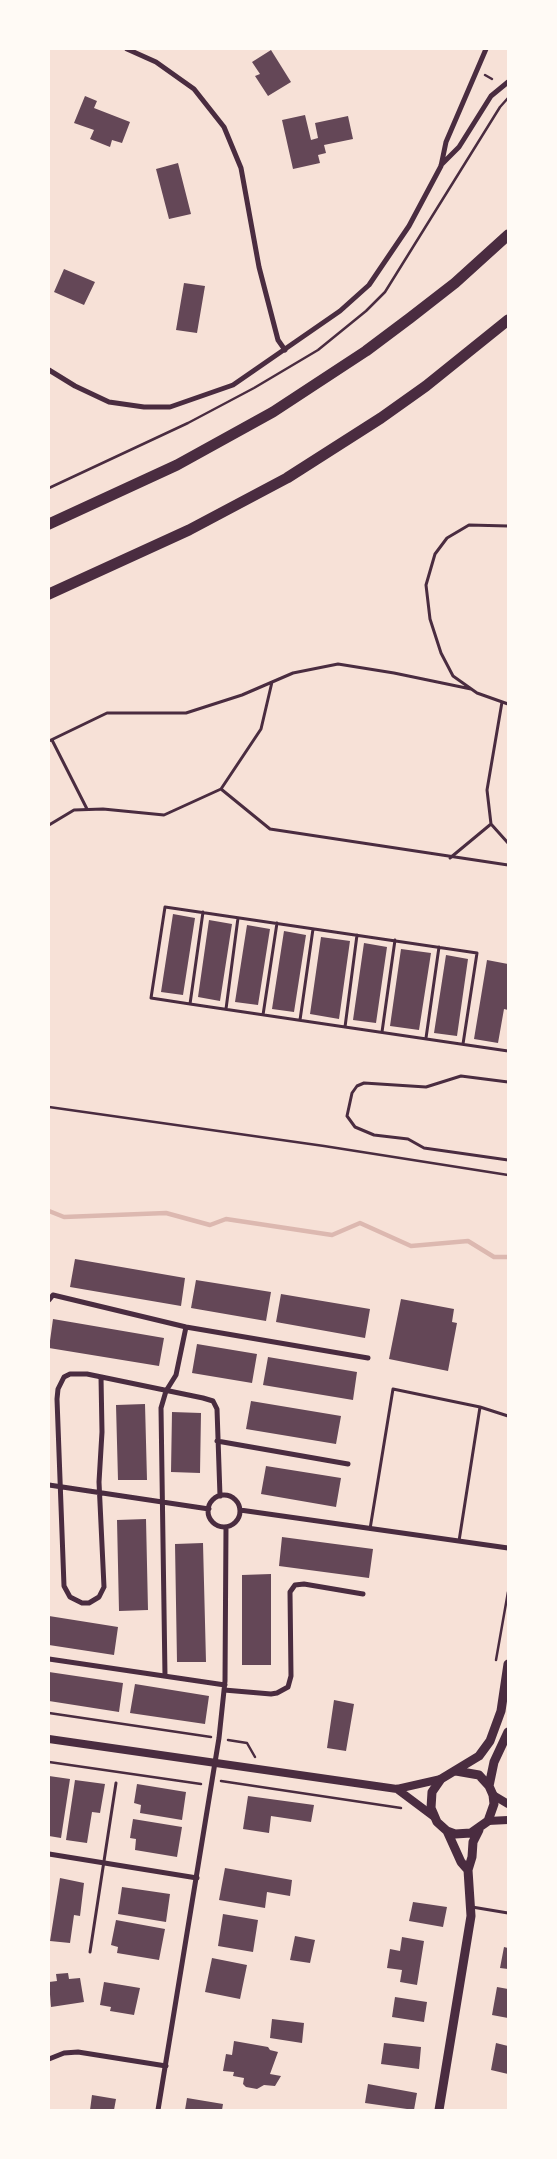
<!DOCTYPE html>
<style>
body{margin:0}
#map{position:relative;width:557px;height:2159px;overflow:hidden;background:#f7e1d7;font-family:"Source Serif 4",serif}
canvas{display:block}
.frame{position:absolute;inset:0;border:50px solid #fffaf5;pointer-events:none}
</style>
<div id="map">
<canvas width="557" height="2159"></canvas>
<div class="frame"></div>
</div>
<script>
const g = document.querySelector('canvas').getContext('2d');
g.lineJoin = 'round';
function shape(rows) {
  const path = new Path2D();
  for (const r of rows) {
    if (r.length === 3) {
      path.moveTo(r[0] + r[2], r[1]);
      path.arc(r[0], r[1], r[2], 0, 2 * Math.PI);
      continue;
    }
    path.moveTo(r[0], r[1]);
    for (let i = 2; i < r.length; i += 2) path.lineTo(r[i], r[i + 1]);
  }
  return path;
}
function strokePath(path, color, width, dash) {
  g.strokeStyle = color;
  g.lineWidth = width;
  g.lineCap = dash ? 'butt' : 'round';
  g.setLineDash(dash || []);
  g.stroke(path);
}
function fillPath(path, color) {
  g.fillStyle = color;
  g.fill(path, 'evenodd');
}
const stream = shape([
 [49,1211,64,1217,166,1213,210,1225,226,1219,332,1235,360,1223,411,1246,468,1241,494,1257,508,1257]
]);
const building = shape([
 [271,50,291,82,268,96,255,76,260,74,252,62],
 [85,96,97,101,94,108,130,122,122,143,112,140,110,147,90,139,94,130,74,123],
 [305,115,311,140,318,138,315,123,348,116,353,139,324,145,326,153,318,155,320,163,293,169,282,120],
 [178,163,191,214,169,219,156,169],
 [64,269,95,282,84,305,54,292],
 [184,283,205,286,197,333,176,330],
 [173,914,195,918,183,995,161,992],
 [209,920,232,924,220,1001,198,997],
 [247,925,270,929,258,1005,235,1002],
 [284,931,306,935,294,1012,272,1009],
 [321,937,350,941,339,1019,310,1014],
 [364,943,387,947,376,1023,353,1020],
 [401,949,431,953,419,1030,390,1026],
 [446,955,468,959,457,1036,434,1033],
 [487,960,508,964,508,1010,504,1009,498,1043,474,1039],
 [75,1259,185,1278,181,1306,70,1287],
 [196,1280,271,1292,266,1321,191,1308],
 [281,1294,370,1309,365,1338,276,1322],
 [401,1299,454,1309,452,1322,457,1323,448,1371,389,1359],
 [53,1319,164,1338,159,1366,49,1348],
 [197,1344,257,1354,252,1383,192,1373],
 [268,1357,357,1372,353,1400,263,1385],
 [251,1401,341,1416,336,1444,246,1429],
 [145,1404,147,1480,118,1480,116,1405],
 [172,1412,201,1413,200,1473,171,1472],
 [266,1466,341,1478,336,1507,261,1494],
 [146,1519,148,1610,119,1611,117,1520],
 [282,1537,373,1549,369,1578,279,1566],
 [203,1543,206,1662,177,1662,175,1544],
 [271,1574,271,1665,242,1665,242,1575],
 [49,1616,118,1627,114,1655,49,1645],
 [49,1672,123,1683,119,1712,49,1701],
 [135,1684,209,1696,205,1724,130,1713],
 [334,1700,354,1704,346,1751,327,1748],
 [49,1776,70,1779,61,1838,49,1836],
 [75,1780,105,1784,100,1813,92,1812,87,1843,66,1840],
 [137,1784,186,1792,182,1820,140,1813,141,1805,134,1803],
 [248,1796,314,1805,311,1822,271,1816,269,1833,243,1829],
 [133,1819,182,1827,177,1857,135,1850,136,1839,130,1838],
 [225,1868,292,1880,290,1896,267,1892,265,1908,219,1900],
 [60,1878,84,1883,80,1916,74,1915,70,1943,50,1941],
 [122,1887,170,1894,166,1922,118,1914],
 [413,1902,447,1907,443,1927,409,1921],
 [223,1914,258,1920,253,1952,218,1946],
 [116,1920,165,1929,159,1960,117,1953,118,1947,111,1945],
 [295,1936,315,1940,310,1963,290,1960],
 [402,1937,424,1941,417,1985,400,1982,402,1970,387,1968,390,1949,400,1951],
 [504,1947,508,1948,508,1969,500,1968],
 [212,1958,247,1965,240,1999,205,1992],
 [68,1973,69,1979,80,1978,84,2002,51,2007,49,1982,57,1981,56,1974],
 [104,1982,140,1988,134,2015,110,2011,111,2007,100,2005],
 [497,1987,508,1989,508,2018,492,2015],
 [395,1997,427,2002,424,2022,392,2017],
 [272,2019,304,2023,302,2043,270,2038],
 [234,2041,268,2047,270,2050,278,2052,270,2074,281,2076,275,2086,264,2085,257,2089,246,2087,243,2084,244,2078,233,2076,234,2072,223,2071,226,2054,232,2055],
 [384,2043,421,2047,419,2069,381,2064],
 [496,2043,508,2046,508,2074,491,2070],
 [368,2084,417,2093,414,2110,365,2103],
 [92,2095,116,2099,114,2110,90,2110],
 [187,2098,223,2104,222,2110,185,2110]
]);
const path = shape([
 [485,75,492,79],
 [49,488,188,423,254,388,318,350,366,311,385,292,500,107,508,98],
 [49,1107,324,1146,508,1175],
 [496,1660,508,1592],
 [49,1713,211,1737],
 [228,1740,247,1743,255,1757],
 [49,1762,201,1784],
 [221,1781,401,1808]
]);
const service = shape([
 [508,526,469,525,447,538,435,554,426,585,430,619,441,653,453,676,477,693,508,704],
 [502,702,487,790,491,824,508,843],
 [52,740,87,809],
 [49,741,107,713,186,713,242,695,293,673,338,664,394,673,471,689],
 [221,789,261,729,272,682],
 [49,825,74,810,103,809,164,815,221,789,270,829,508,865],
 [450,858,491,824],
 [190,1004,203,912],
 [226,1009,238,918],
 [263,1015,277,923],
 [300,1020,313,929],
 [345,1027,357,935],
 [382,1032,395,940],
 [426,1038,439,947],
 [463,1044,477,953,165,907,151,998,190,1004,345,1027,508,1051],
 [508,1082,461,1076,426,1087,364,1083,357,1086,352,1093,347,1116,355,1127,374,1135,408,1139,424,1148,508,1160],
 [370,1529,393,1389,480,1407,508,1416],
 [459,1541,480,1407],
 [472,1907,508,1913],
 [90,1952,116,1783]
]);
const minor = shape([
 [127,49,156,62,194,89,224,127,241,168,259,267,278,340,285,350],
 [441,165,459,147,491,96,508,82],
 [49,370,75,386,109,402,144,407,170,407,233,385,340,311,369,285,409,226,441,166,446,142,486,49],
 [49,1300,53,1295,186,1327,368,1358],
 [101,1377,102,1432,99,1482,104,1587,99,1597,89,1603,82,1603,70,1597,64,1586,57,1399,58,1389,64,1377,70,1374,87,1374,203,1398,213,1401,217,1409,220,1496],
 [217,1441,348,1464],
 [49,1485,209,1509],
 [224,1511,16],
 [240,1510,508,1548],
 [49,1659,225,1685],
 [165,1676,161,1408,166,1391,176,1375,186,1327],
 [224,1690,271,1694,277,1693,288,1687,291,1676,290,1592,295,1585,304,1584,363,1594],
 [49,1854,197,1878],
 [49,2059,64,2053,78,2052,166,2066],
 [158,2110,219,1738,225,1681,226,1527]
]);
const tertiary = shape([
 [49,1739,397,1789,441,1779],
 [397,1789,433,1816],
 [493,1795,508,1804],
 [488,1821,508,1820]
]);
const secondary = shape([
 [456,1771,479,1775,489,1786,493,1795,494,1804,488,1821,471,1833,455,1834,447,1831,437,1822,431,1808,432,1792,441,1779,479,1756,490,1741,501,1711,508,1664],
 [489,1786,494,1762,508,1732],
 [447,1831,461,1862,468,1870],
 [439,2110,471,1916,468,1870,472,1857,473,1842,479,1830]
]);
const motorway = shape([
 [49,524,177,465,273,412,366,351,410,318,455,283,508,235],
 [49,594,189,530,287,478,381,418,426,386,508,320]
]);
strokePath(stream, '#dcb8b0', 4.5);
fillPath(building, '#644757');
strokePath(path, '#4a2c40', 2.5);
strokePath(service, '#4a2c40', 3);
strokePath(minor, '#4a2c40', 5);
strokePath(tertiary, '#4a2c40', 8);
strokePath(secondary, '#4a2c40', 9);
strokePath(motorway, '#4a2c40', 11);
</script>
